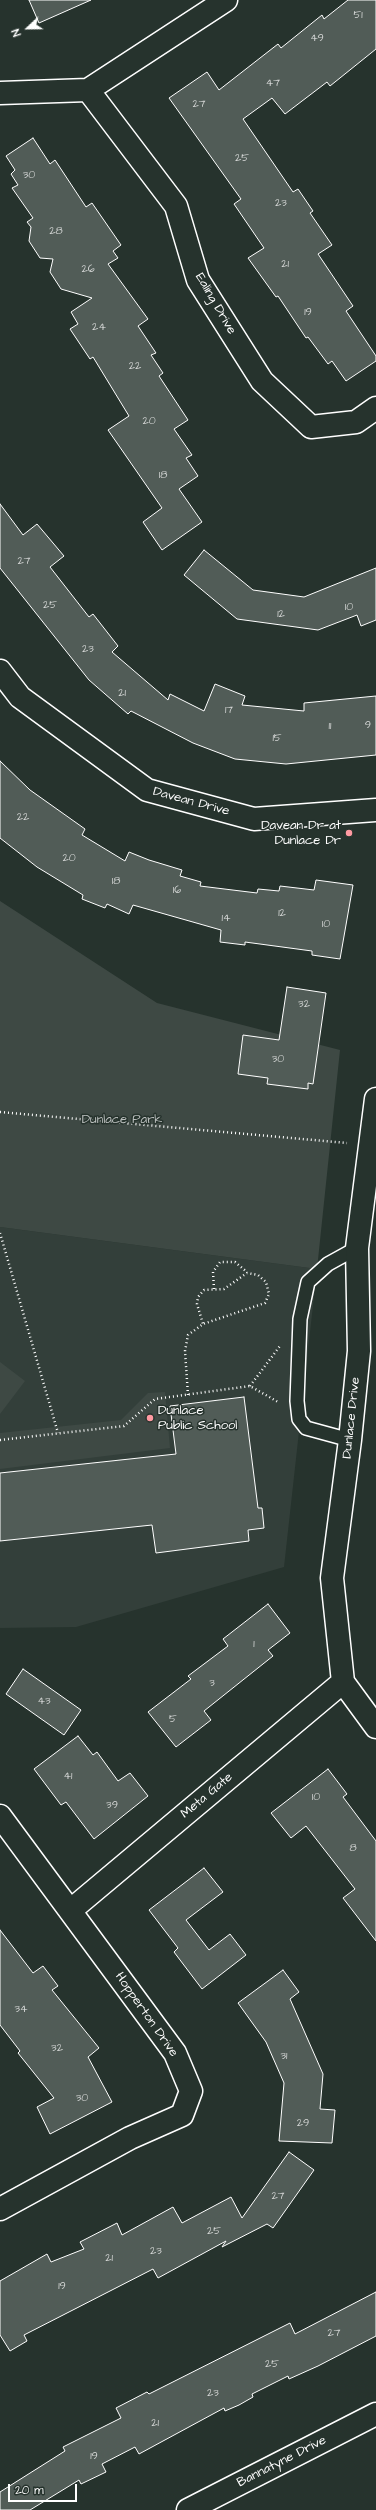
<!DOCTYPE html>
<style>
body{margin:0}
#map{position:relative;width:376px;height:2510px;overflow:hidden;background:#26332d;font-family:"Architects Daughter",sans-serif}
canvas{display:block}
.north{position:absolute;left:8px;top:8px;width:40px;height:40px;-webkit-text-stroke:3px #26332d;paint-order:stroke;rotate:248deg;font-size:11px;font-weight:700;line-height:16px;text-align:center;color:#fff}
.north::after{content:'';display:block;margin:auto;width:14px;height:18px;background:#fff;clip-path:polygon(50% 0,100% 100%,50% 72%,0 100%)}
.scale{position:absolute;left:8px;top:2484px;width:69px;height:18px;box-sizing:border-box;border:2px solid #fff;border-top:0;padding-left:5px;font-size:12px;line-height:14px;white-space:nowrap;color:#fff;-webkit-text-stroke:3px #26332d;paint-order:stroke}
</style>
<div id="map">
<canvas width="376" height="2510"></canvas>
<div class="north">N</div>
<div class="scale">20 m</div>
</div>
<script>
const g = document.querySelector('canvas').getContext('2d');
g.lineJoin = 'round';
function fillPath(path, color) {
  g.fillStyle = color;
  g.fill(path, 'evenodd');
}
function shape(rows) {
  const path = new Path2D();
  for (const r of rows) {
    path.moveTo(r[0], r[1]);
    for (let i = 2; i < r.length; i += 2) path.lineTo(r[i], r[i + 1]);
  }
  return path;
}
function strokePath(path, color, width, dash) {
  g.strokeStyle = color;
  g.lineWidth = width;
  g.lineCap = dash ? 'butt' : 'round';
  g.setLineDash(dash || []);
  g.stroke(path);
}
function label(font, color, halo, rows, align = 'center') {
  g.font = font + ' "Architects Daughter",sans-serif';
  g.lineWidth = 3;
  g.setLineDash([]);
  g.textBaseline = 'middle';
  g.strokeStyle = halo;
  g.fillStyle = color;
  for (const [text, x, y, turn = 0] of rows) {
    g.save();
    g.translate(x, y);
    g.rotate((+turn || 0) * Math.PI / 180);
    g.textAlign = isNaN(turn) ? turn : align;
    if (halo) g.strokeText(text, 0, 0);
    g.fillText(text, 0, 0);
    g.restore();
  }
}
const built = shape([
 [0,1227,317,1269,284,1567,76,1627,0,1628]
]);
const green = shape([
 [0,901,157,1003,340,1050,317,1269,0,1227],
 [0,1362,25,1381,0,1414],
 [165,1392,170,1448,0,1469,0,1433,121,1420,148,1393]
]);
const building = shape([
 [29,0,91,0,39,23,29,0],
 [348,0,376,0,376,49,330,86,327,82,285,114,272,98,243,119,293,192,298,189,313,211,310,213,332,245,318,254,353,306,346,311,376,356,376,361,346,381,332,361,328,364,308,337,306,338,278,296,276,297,248,258,264,248,234,204,241,199,169,98,207,72,219,90,278,44,281,48,322,15,324,19,348,0],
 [33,138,50,164,55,160,86,207,92,203,121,245,113,251,118,258,108,264,148,319,138,326,156,353,151,355,163,373,159,376,188,420,174,429,192,455,186,458,198,476,179,489,202,522,162,550,143,522,162,508,108,430,129,416,93,357,90,359,70,329,78,324,71,312,92,298,61,289,50,272,53,259,40,258,29,241,31,227,27,222,33,218,12,188,18,185,11,174,15,170,6,156,33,138],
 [0,504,23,535,37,524,64,556,50,567,89,617,93,614,118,646,112,652,168,700,170,694,204,711,215,684,245,696,242,705,304,711,304,703,376,696,376,755,286,764,235,759,193,743,131,711,128,714,89,680,0,568,0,504],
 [204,550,253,590,304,597,376,568,376,620,361,626,357,615,318,630,237,619,184,575,204,550],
 [0,761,30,790,85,829,82,835,125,861,129,852,149,860,182,870,180,876,201,882,200,886,257,893,258,889,279,891,280,886,314,890,316,880,353,885,340,959,312,955,312,951,245,942,245,945,220,942,221,930,133,905,129,914,107,904,105,908,82,899,83,895,37,867,0,838,0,761],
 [287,987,326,993,313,1084,308,1083,308,1089,267,1084,268,1078,238,1074,243,1035,279,1040,287,987],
 [244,1397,258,1508,262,1508,264,1528,248,1530,249,1541,156,1553,152,1525,0,1541,0,1473,176,1454,170,1406,244,1397],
 [268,1604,290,1633,268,1650,273,1656,204,1711,211,1720,176,1747,148,1712,191,1679,188,1676,228,1646,223,1639,268,1604],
 [23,1669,81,1710,64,1735,6,1694,23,1669],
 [78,1736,93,1755,97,1752,118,1781,130,1773,148,1796,94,1839,66,1802,61,1805,34,1769,78,1736],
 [328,1769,347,1794,343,1797,376,1841,376,1941,343,1898,355,1889,306,1826,291,1838,271,1813,328,1769],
 [204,1868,223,1892,186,1920,209,1950,230,1934,246,1955,202,1989,174,1952,178,1948,149,1910,204,1868],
 [0,1930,33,1973,43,1966,58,1986,52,1990,99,2048,88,2057,112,2102,50,2134,37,2107,54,2098,18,2053,20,2051,0,2025,0,1930],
 [283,1970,299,1992,290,1999,323,2074,320,2109,335,2110,332,2143,279,2141,284,2083,266,2042,238,2003,283,1970],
 [289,2152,314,2170,273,2228,267,2224,222,2247,226,2241,158,2278,153,2269,24,2335,27,2341,10,2351,0,2335,0,2281,47,2254,51,2262,84,2249,80,2242,117,2223,122,2235,173,2207,182,2223,231,2197,242,2218,289,2152],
 [376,2292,376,2336,318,2366,289,2379,288,2376,252,2394,253,2397,239,2405,225,2411,224,2408,139,2454,135,2447,102,2464,106,2472,81,2484,79,2480,30,2510,0,2510,0,2492,65,2451,63,2447,121,2418,116,2408,147,2392,149,2394,290,2323,295,2334,376,2292]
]);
const path = shape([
 [0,1112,347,1143],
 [0,1233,58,1433],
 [214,1289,213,1272,220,1262,235,1262,247,1272],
 [250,1386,280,1346],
 [188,1395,185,1351,188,1335,203,1324,265,1303,269,1294,266,1282,258,1275,247,1273,224,1289,204,1290,198,1297,197,1304,203,1324],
 [0,1440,124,1426,155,1399,250,1386,278,1402]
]);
const service = shape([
 [350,1440,306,1428,299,1419,297,1401,300,1319,308,1282,328,1264,357,1248]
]);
const minor = shape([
 [226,0,88,90,176,206,198,280,262,381,311,427,356,422,376,408],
 [0,93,88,90],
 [0,671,20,697,147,790,254,819,376,810],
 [376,1099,357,1248,359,1351,350,1440,332,1578,343,1682,376,1727],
 [0,1816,175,2053,191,2091,182,2115,130,2138,0,2209],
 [71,1910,343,1682],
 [188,2510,376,2414]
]);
const markers = [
 [349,833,4,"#ff9aa2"],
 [150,1418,4,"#ff9aa2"]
];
const numberNames = [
 ["51",358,16],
 ["49",317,39],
 ["47",273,84],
 ["27",199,105],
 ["25",242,159],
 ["30",29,176],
 ["23",281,204],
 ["28",56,232],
 ["21",285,265],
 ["26",88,270],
 ["19",308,313],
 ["24",99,328],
 ["22",135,367],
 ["20",149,422],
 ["18",163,476],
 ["27",24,562],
 ["25",50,606],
 ["10",349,608],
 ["12",281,615],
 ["23",88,650],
 ["21",122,694],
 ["17",229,711],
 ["9",368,726],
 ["11",330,727],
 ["15",277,739],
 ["22",23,818],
 ["20",69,859],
 ["18",116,882],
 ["16",177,891],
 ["12",282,914],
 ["14",226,919],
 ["10",326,925],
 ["32",304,1005],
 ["30",278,1060],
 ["1",254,1645],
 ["3",212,1684],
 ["43",44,1702],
 ["5",173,1720],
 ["41",68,1777],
 ["10",316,1798],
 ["39",112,1806],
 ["8",353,1849],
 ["34",21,2010],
 ["32",57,2049],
 ["31",284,2057],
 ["30",82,2099],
 ["29",303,2124],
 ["27",278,2197],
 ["25",214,2232],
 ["23",156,2252],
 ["21",109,2259],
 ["19",62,2287],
 ["27",334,2334],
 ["25",272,2365],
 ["23",213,2394],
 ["21",155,2424],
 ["19",94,2457]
];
const streetNames = [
 ["Ealing Drive",215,304,60],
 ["Davean Drive",191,802,15],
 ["Dunlace Drive",352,1418,-84],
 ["Meta Gate",207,1796,-40],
 ["Hopperton Drive",146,2015,55],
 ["Bannatyne Drive",282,2462,-27]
];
const poiNames = [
 ["Davean Dr at",341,826],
 ["Dunlace Dr",341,841],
 ["Dunlace",158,1411,"left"],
 ["Public School",158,1426,"left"]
];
const parkNames = [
 ["Dunlace Park",122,1120]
];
fillPath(built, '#333f3a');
fillPath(green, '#3e4944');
fillPath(building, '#515c57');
strokePath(building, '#fff', 1);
strokePath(service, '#fff', 16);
strokePath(minor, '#fff', 25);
strokePath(path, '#fff', 2.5, [1, 3]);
strokePath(service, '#26332d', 13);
strokePath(minor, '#26332d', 22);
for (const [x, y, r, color] of markers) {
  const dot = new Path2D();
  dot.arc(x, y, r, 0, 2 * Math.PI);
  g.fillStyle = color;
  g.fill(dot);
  strokePath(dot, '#26332d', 1.5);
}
label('11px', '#d4d6d5', null, numberNames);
label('13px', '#fff', '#26332d', streetNames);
label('13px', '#fff', '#26332d', poiNames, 'right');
label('13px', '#bbbfbe', '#26332d', parkNames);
</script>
